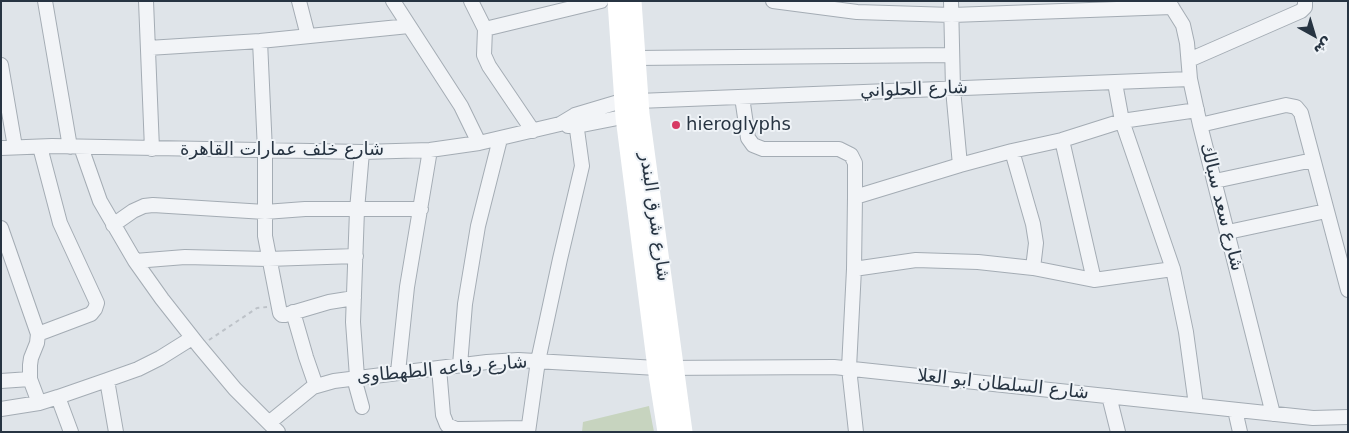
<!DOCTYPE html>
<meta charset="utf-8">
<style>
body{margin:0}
#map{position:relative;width:1349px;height:433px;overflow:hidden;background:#dfe4e9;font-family:"DejaVu Sans",Cairo,sans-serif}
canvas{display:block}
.frame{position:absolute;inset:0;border:2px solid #273442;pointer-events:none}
.north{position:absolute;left:1289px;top:10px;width:50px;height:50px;-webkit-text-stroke:4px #eff3f7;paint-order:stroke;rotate:141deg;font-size:14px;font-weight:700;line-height:20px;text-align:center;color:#273442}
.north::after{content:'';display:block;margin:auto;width:18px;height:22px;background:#273442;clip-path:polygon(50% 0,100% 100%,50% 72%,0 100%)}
</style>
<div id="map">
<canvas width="1349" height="433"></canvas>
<div class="frame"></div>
<div class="north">ش</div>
</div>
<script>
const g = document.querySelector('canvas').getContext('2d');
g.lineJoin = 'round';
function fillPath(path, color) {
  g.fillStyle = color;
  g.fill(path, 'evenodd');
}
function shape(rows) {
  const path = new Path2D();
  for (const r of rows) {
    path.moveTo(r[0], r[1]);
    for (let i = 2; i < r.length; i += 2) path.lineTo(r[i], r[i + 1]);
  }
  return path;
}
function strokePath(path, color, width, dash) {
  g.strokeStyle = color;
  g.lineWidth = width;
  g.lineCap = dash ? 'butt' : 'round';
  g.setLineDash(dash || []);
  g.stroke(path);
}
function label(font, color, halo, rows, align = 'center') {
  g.font = font + ' "DejaVu Sans",Cairo,sans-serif';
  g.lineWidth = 4;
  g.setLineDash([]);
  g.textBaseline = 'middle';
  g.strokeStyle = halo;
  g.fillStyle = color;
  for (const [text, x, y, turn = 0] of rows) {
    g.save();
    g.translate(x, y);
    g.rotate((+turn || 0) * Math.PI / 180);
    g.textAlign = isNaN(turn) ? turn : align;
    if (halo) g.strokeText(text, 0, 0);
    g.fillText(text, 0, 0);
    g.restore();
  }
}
const green = shape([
 [649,406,654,432,582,432,583,422]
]);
const path = shape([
 [209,340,257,308,267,307]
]);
const minor = shape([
 [45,1,70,147],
 [146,1,152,149],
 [299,1,308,36],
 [393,1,461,106,479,143],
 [471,1,485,29,601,1],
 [773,1,857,12,952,15,1172,7],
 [951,1,953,89,960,165],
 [1168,1,1183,25,1187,43,1190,79,1200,125,1273,414],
 [485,29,484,55,489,66,533,131],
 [260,41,265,151,265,236,280,313,282,315,285,315,329,302,354,298],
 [148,48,260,41,409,26],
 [635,58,952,55],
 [1189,60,1301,11,1305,7,1305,1],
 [1,65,15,147],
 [1115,83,1122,121,1173,269,1186,332,1196,405],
 [742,97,748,138,753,145,763,149,839,149,851,155,855,163,855,197],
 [638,101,1190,79],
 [1200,125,1286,105,1296,107,1301,113,1348,290],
 [568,126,577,126,633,115],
 [1062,140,1094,280],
 [81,147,100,201,135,261,162,299,199,346,235,389,278,432],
 [1,148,52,146,362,152,430,150,479,143,560,124,575,115,632,98],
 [1012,151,1033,224,1036,243,1033,268],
 [1215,181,1313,160],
 [113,225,133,211,144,206,153,205,265,212,305,209,421,209],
 [1,228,38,334,37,343,31,358,30,365,30,379,39,403],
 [1228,232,1326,211],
 [135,261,185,257,268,259,356,256],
 [854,269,916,260,978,262,1033,268,1094,280,1173,269],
 [293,312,306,357,316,386],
 [38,334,91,314,95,309,97,303,60,223,40,147],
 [460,365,465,304,478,226,500,139],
 [439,368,443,415,447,425,456,429,528,428],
 [398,372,407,287,430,150],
 [357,377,353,322,357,210,362,152],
 [354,378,362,407],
 [1,381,30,379],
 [1109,396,1118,432],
 [58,397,107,380],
 [1,409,39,403,58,397,71,432],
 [1235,410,1240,432],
 [270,422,313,387,334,381,487,362,518,360,657,368,834,367,1313,418,1348,417],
 [116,432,107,380,138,369,160,358,192,338],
 [528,432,538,361,560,259,582,166,575,115],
 [856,432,849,368,854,269,855,197,960,165,1012,151,1062,140,1122,121,1197,110]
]);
const secondary = shape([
 [617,1,625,117,657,368,667,432],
 [632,1,640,114,683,432]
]);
const markers = [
 [676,125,5,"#d73b65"]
];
const streetNames = [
 ["شارع الحلواني",914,90,-2],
 ["شارع خلف عمارات القاهرة",282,150],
 ["شارع سعد سبالك",1221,207,76],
 ["شارع شرق البندر",654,217,82],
 ["شارع رفاعه الطهطاوى",442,370,-5],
 ["شارع السلطان ابو العلا",1003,385,6]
];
const poiNames = [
 ["hieroglyphs",686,125]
];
fillPath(green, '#c7d4bf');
strokePath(minor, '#a4acb4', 16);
strokePath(path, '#bdc2c8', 2, [4, 4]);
strokePath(minor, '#f2f4f7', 14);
strokePath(secondary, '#fff', 19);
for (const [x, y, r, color] of markers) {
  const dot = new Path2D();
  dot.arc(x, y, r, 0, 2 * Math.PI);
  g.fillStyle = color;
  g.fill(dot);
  strokePath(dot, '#eff3f7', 2);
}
label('18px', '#273442', '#eff3f7', streetNames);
label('18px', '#273442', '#eff3f7', poiNames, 'left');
</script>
